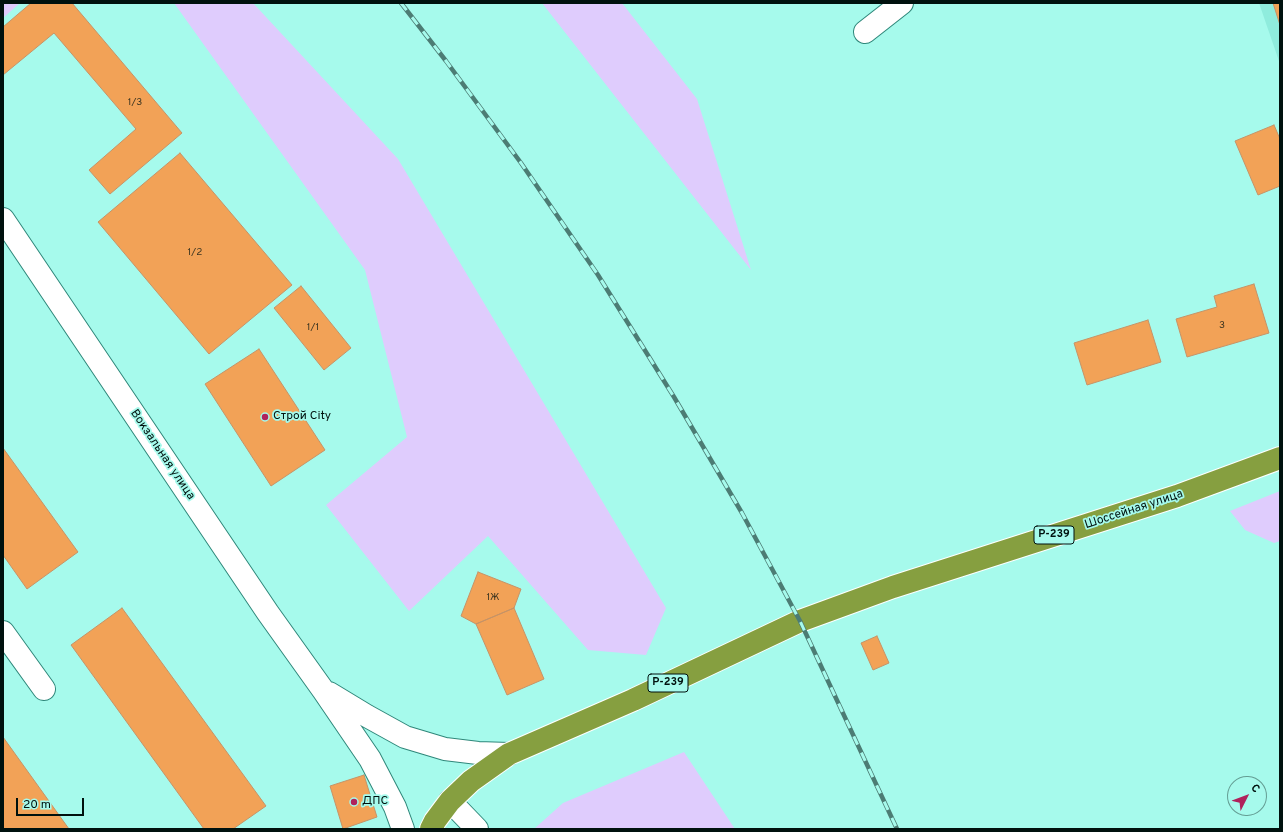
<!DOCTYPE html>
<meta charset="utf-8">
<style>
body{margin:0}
#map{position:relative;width:1283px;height:832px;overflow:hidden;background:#a6faec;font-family:Overpass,sans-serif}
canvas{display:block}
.frame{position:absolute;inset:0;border:4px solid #00110e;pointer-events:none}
.north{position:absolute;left:1227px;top:776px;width:40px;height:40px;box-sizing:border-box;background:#a6faec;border:1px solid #649d93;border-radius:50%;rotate:48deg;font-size:11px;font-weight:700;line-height:16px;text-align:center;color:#00110e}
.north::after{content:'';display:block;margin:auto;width:14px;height:18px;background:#b0225c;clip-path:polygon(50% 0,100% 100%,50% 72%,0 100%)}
.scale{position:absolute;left:16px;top:798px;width:68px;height:18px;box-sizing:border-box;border:2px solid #00110e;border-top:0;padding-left:5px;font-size:12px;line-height:14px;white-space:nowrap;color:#00110e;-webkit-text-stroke:3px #a6faec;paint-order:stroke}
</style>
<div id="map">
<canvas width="1283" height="832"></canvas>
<div class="frame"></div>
<div class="north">С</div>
<div class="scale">20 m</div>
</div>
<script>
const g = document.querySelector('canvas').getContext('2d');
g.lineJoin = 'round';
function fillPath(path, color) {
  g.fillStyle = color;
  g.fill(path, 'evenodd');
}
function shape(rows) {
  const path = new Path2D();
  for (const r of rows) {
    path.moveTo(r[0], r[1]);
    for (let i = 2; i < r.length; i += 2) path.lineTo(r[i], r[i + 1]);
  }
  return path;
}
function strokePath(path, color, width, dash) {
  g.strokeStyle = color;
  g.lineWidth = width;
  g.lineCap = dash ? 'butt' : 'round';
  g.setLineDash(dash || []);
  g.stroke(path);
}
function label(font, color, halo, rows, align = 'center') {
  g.font = font + ' Overpass,sans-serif';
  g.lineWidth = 3.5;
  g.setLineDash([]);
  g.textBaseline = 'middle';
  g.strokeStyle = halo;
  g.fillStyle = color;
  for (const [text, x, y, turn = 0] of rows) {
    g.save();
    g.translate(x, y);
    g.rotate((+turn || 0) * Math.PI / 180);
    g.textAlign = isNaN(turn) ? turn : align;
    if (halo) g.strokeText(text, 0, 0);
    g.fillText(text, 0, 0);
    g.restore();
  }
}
const built = shape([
 [1258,3,1280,3,1280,64,1259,3]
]);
const green = shape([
 [3,3,20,3,3,18],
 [174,3,253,3,398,159,666,608,646,655,588,650,488,536,409,611,326,505,407,437,365,270],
 [542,3,622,3,697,99,751,270],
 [1280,491,1280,541,1274,543,1245,530,1230,511],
 [684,752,735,829,534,829,563,803]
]);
const building = shape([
 [31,3,72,3,182,133,110,194,89,170,136,129,54,33,3,75,3,27,31,3],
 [1273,3,1280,3,1280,25,1273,3],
 [1274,125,1280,139,1280,186,1258,195,1235,141,1274,125],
 [180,153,292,285,209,354,98,222,180,153],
 [1254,284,1269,333,1187,357,1176,319,1217,307,1214,296,1254,284],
 [301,286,351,348,324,370,274,308,301,286],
 [1148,320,1161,362,1087,385,1074,343,1148,320],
 [259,349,325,450,271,486,205,384,259,349],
 [3,448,78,552,27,589,3,555,3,448],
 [478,572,521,589,514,608,476,624,461,616,478,572],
 [122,608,266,806,233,829,204,829,71,645,122,608],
 [514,608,544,679,507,695,476,624,514,608],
 [877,636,889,663,873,670,861,643,877,636],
 [3,737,69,829,3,829,3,737],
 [364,775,377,817,343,829,330,786,364,775]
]);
const minor = shape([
 [865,32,902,3],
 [3,219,268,613,323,690,370,759,395,807,403,829],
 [3,632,44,689],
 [329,693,367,716,405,737,445,749,478,753,509,754],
 [450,801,477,829]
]);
const highway = shape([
 [431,829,435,821,450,801,471,781,509,754,633,700,800,621,893,587,1177,496,1280,458]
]);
const rail = shape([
 [401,3,446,61,521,163,598,275,674,397,742,513,800,621,897,829]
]);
const markers = [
 [265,417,4,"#b0225c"],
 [354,802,4,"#b0225c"]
];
const numberNames = [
 ["1/3",135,103],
 ["1/2",195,253],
 ["3",1222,326],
 ["1/1",313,328],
 ["1Ж",493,598]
];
const shields = [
 [1054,535,40],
 [668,683,40]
];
const shieldNames = [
 ["Р-239",1054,535],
 ["Р-239",668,683]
];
const poiNames = [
 ["Строй City",273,417],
 ["ДПС",362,802]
];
const streetNames = [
 ["Вокзальная улица",162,455,56],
 ["Шоссейная улица",1134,510,-18]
];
fillPath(built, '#8fecdd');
fillPath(green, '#dfccfd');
fillPath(building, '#f2a257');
strokePath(building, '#c59367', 1);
strokePath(minor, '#2f877a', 24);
strokePath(highway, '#fff', 24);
strokePath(minor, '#fff', 22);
strokePath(highway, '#869f40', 22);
strokePath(rail, '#4c7c74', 4.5);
strokePath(rail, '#a6faec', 3, [9]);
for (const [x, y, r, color] of markers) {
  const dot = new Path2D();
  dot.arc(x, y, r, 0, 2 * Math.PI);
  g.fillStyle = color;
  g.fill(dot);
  strokePath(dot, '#a6faec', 1.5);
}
label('10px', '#3c3520', null, numberNames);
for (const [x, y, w] of shields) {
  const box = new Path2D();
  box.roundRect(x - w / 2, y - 9, w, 18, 3);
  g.fillStyle = '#a6faec';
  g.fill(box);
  strokePath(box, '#00110e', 1);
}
label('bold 11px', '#00110e', null, shieldNames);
label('12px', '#00110e', '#a6faec', poiNames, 'left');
label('12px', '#00110e', '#a6faec', streetNames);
</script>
